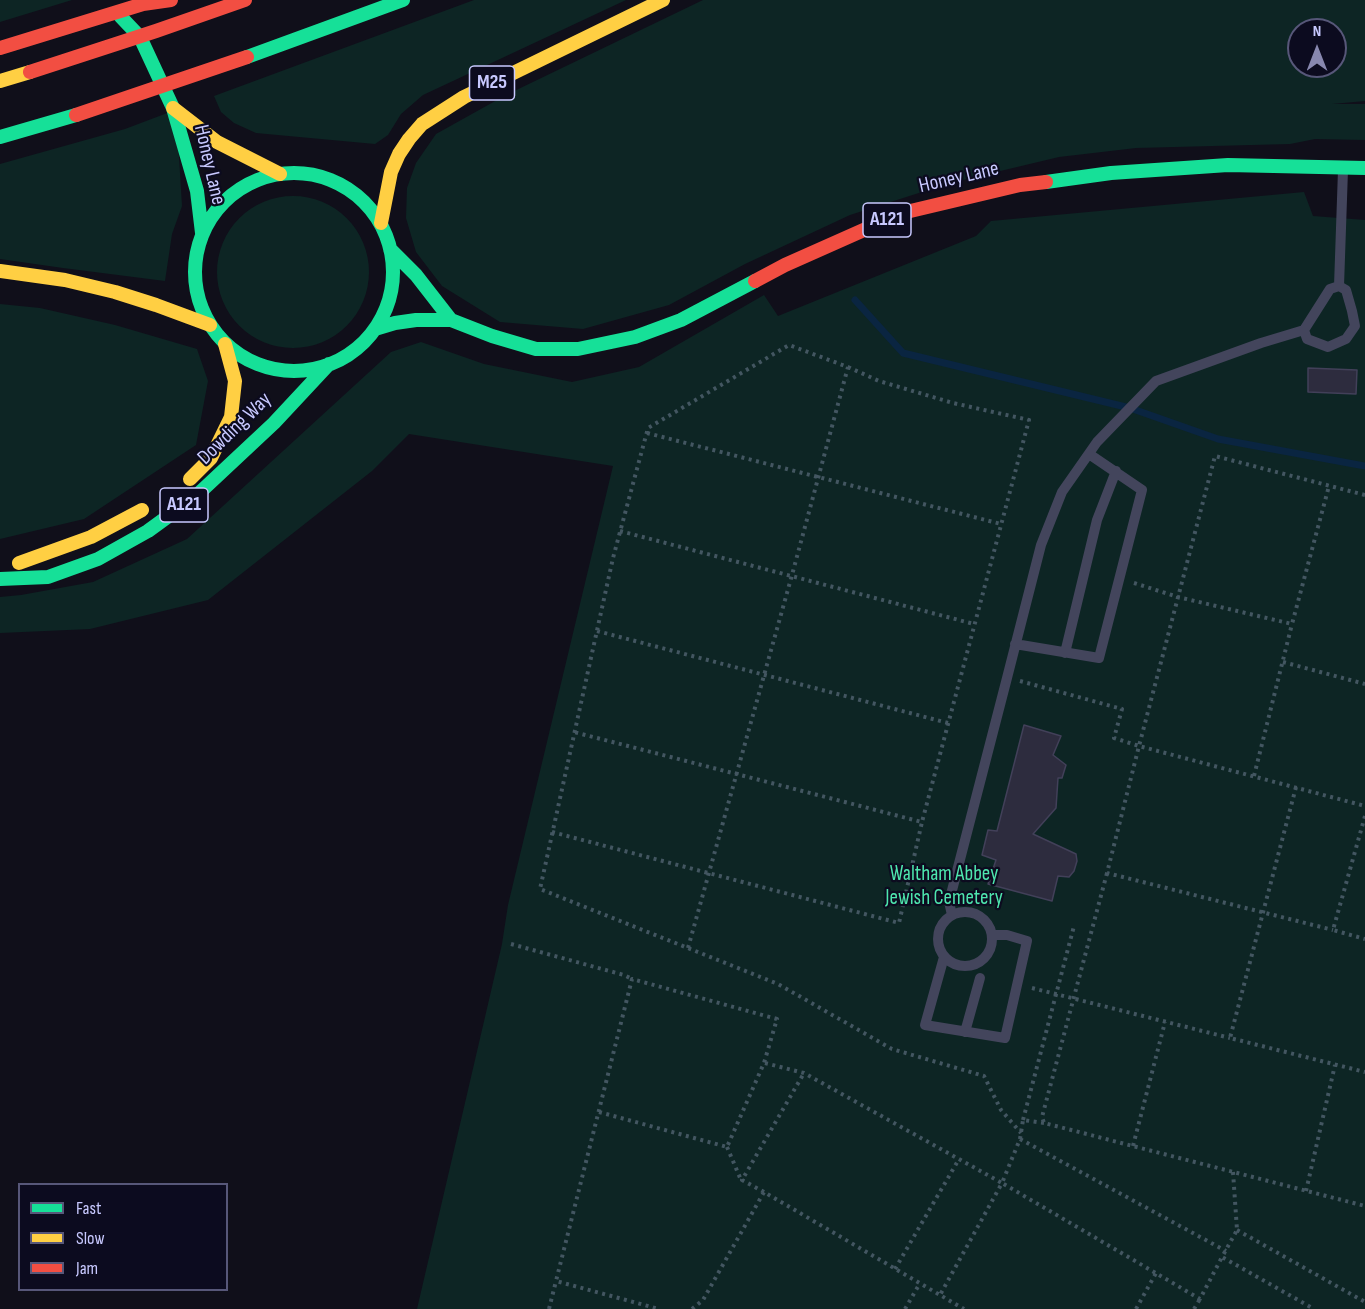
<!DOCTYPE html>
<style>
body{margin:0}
#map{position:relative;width:1365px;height:1309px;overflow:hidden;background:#100f1a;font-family:"Sofia Sans Condensed",sans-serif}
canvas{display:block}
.legend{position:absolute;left:18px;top:1183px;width:210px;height:108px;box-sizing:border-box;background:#0c0b1f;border:2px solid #575779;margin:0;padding:8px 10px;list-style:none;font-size:18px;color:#c8c9ff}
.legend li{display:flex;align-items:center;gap:12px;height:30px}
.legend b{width:30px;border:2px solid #575779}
.north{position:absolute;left:1287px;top:18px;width:60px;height:60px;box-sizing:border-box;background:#0c0b1f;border:2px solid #575779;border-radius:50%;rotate:0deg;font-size:16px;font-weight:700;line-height:24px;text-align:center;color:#c8c9ff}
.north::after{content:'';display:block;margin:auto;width:21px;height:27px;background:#8888af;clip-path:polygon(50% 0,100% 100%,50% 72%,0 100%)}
</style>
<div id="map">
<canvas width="1365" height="1309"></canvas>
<ul class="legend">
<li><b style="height:8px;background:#16e098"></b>Fast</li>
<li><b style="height:8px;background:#ffcf43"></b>Slow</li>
<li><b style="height:8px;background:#f24e42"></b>Jam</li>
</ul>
<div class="north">N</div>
</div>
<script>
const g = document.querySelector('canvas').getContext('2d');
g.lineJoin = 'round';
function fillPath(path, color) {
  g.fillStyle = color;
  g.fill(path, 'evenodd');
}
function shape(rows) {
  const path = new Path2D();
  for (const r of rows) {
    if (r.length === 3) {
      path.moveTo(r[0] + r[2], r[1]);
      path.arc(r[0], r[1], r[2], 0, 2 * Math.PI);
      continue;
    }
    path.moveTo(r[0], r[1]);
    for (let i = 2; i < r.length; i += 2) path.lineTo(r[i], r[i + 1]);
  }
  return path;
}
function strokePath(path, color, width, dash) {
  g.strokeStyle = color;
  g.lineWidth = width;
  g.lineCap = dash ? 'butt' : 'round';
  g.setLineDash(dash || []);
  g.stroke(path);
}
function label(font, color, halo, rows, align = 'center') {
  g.font = font + ' "Sofia Sans Condensed",sans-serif';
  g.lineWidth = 4.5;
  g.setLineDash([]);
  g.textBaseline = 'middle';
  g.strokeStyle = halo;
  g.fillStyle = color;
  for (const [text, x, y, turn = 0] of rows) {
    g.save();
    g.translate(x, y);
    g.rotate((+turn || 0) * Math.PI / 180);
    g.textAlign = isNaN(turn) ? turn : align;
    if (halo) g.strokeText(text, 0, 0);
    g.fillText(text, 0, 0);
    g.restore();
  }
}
const green = shape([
 [0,0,72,0,0,22],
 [474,0,626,0,423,95,401,114,388,135,375,144,256,133,234,123,221,112,214,96],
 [703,0,1365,0,1365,101,1332,104,1365,104,1365,140,1315,139,1290,144,1136,148,1059,157,950,183,850,215,745,264,669,305,583,329,500,322,442,286,416,252,406,218,407,188,416,163,436,134,506,95],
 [1299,30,1335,30,1335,66,1299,66],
 [170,112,178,140,182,206,172,234,165,281,63,268,0,259,0,164,125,129],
 [1304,192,1313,216,1365,220,1365,1309,417,1309,502,944,508,905,613,466,409,434,372,471,208,600,90,629,0,633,0,597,21,595,93,582,187,539,391,352,421,342,484,364,572,382,639,367,764,295,778,316,976,236,991,221],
 [293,272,76],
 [0,304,40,308,115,325,197,349,208,381,196,445,84,519,0,539]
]);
const stream = shape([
 [855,300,903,353,1130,408,1218,439,1365,466]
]);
const building = shape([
 [1308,368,1357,370,1356,394,1308,392,1308,368],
 [1024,725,1061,736,1053,755,1066,765,1062,778,1058,778,1056,808,1033,834,1076,854,1077,861,1074,871,1069,877,1058,876,1052,901,988,884,996,860,982,855,988,830,997,831,1024,725]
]);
const path = shape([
 [848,367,879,381,953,403,1029,420,922,822],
 [647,433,1001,524],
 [1365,495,1215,456,1139,746,1365,806],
 [620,531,974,624],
 [1134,583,1178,597,1292,624,1329,486],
 [597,631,948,723],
 [1283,662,1365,684],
 [1020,681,1122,709,1114,738,1139,746,1107,873,1333,930],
 [1254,776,1292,624],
 [1296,787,1230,1038,1365,1072],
 [1365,816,1333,930,1365,939],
 [552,832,899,923,922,822,574,732],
 [1107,873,1042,1117,1044,1123,1365,1206],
 [511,944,624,975,632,979],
 [688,948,792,575,848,367,789,345,648,428,613,558,540,889,778,984,892,1049,984,1076,1001,1110,1021,1133],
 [1032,988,1230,1038],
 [765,1063,804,1073,1002,1183,940,1295,964,1309],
 [599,1112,727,1147,764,1063,777,1019,632,979,556,1281,659,1309],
 [1023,1120,1074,926],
 [1044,1123,1023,1120,1020,1139,1002,1183,1200,1299,1222,1257],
 [1020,1139,1226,1251],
 [1133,1146,1165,1022],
 [727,1147,741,1180],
 [1233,1172,1237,1230,1222,1257,1314,1309],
 [1306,1191,1335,1065],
 [764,1192,742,1180,804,1073],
 [1237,1230,1365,1302],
 [895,1269,959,1159],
 [549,1309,556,1281],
 [692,1309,703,1300,764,1192,940,1295],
 [905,1309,920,1283],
 [1136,1309,1156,1273],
 [1194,1309,1200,1299]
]);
const lane = shape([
 [1339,286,1346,290,1352,311,1355,326,1346,339,1328,347,1307,339,1304,330,1330,289,1339,286],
 [1339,286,1343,170],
 [1015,644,1099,658,1142,490,1089,454],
 [1065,653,1097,520,1116,471],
 [965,939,27],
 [952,915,949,902,1007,678,1041,545,1062,492,1097,442,1156,381,1261,343,1304,330],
 [944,957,925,1025,1005,1038,1027,941,1007,935,992,935],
 [965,1032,980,978]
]);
const fast = shape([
 [121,17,140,37,173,108,197,191,202,233],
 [247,57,403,0],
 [0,137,76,115],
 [294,272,99],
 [1046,182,1111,173,1228,165,1365,168],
 [390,249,416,275,451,320],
 [375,329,395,323,416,320,451,320,492,336,536,349,578,349,635,337,681,320,755,281],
 [0,579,48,577,98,559,148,531,196,496,274,423,329,364]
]);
const slow = shape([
 [0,81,30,72],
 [173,108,217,142,280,174],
 [381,223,391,172,399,154,409,139,422,124,464,97,663,0],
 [0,271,65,280,115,292,156,305,210,325],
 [190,479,211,458,231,417,235,381,225,344],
 [19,563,91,537,142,510]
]);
const jam = shape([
 [755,281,785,265,902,213,1020,185,1046,182]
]);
const jamBridge = shape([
 [0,48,143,4,171,0],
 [30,72,156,31,245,0],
 [76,115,247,57]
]);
const shields = [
 [492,83,45],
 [887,220,48],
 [184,505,48]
];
const shieldNames = [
 ["M25",492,83],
 ["A121",887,220],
 ["A121",184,505]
];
const streetNames = [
 ["Honey Lane",209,165,77],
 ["Honey Lane",959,178,-13],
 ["Dowding Way",235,429,-44]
];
const parkNames = [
 ["Waltham Abbey",944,875],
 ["Jewish Cemetery",944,899]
];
fillPath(green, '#0d2524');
strokePath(stream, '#0a2541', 7);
fillPath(building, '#2d2c3e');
strokePath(building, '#424059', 1.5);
strokePath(path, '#435661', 4, [3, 4.5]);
strokePath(lane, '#43455c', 10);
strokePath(fast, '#16e098', 14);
strokePath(slow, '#ffcf43', 14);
strokePath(jam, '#f24e42', 14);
strokePath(jamBridge, '#f24e42', 14);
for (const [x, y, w] of shields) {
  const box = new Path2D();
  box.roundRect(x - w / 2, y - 17, w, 34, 4.5);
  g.fillStyle = '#0c0b1f';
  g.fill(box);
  strokePath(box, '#c8c9ff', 1.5);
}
label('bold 20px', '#c8c9ff', null, shieldNames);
label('21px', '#c8c9ff', '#0c0b1f', streetNames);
label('21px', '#4ee6ae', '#0c0b1f', parkNames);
</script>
